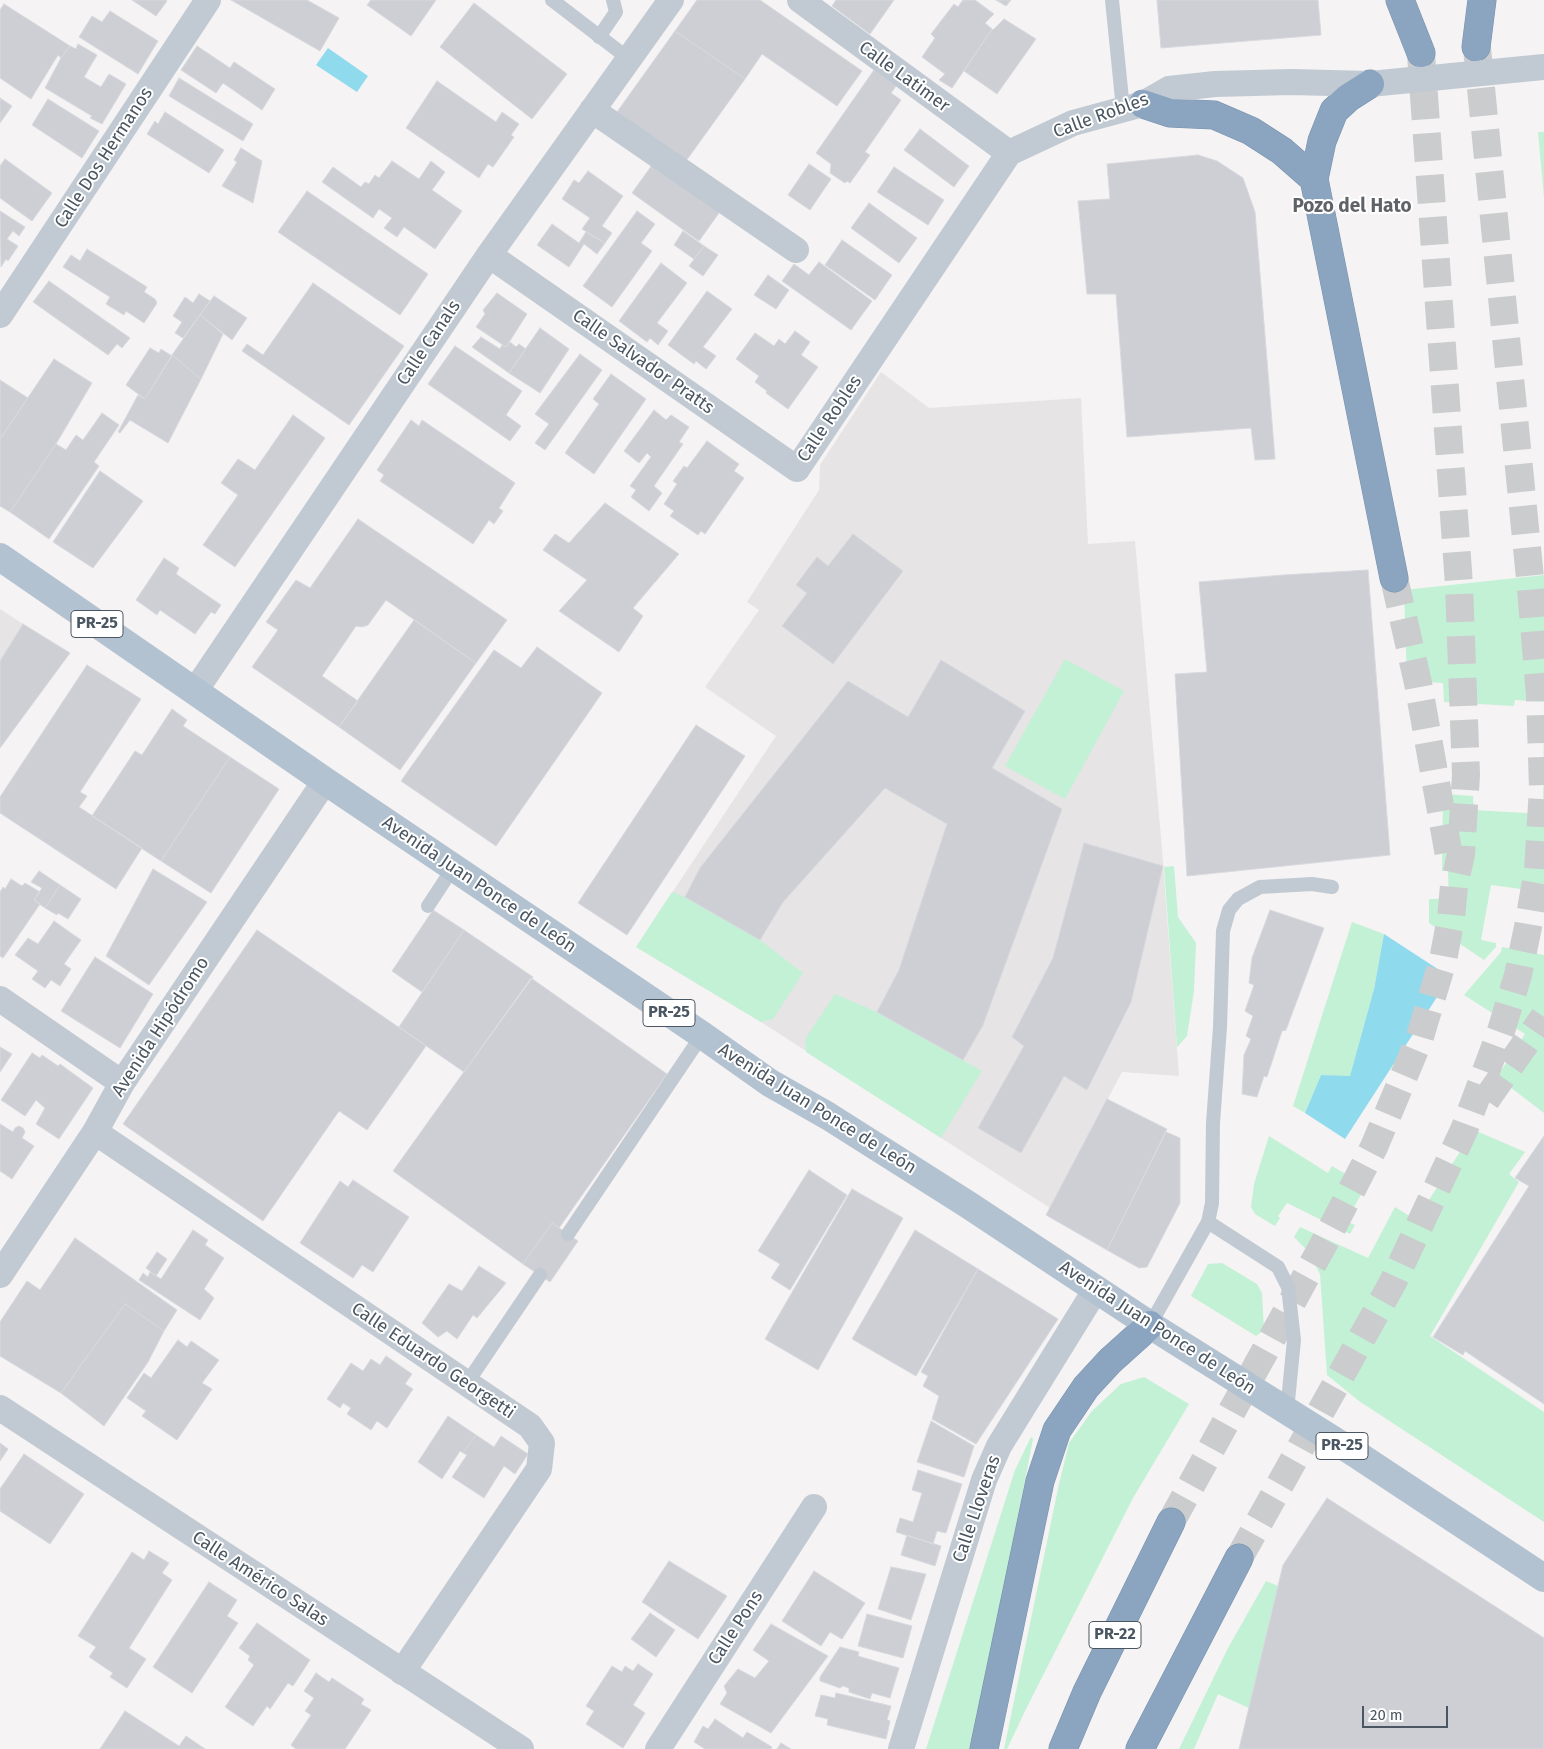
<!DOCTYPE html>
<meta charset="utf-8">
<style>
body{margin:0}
#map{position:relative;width:1544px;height:1749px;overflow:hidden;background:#f5f3f3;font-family:"Fira Sans",sans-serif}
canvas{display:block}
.scale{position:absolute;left:1362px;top:1706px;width:86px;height:22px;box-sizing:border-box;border:2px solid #4a5661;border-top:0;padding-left:6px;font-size:15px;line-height:18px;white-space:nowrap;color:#4a5661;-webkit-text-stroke:4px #fff;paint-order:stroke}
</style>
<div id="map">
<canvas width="1544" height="1749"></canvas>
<div class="scale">20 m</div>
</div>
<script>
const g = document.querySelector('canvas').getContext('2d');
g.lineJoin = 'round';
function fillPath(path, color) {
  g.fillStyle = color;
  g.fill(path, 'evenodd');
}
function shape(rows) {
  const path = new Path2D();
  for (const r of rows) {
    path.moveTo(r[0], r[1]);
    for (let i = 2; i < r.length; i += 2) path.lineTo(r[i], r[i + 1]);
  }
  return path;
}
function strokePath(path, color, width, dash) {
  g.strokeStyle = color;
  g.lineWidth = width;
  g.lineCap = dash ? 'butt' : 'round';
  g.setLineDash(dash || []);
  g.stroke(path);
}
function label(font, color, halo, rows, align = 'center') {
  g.font = font + ' "Fira Sans",sans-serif';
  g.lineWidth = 4;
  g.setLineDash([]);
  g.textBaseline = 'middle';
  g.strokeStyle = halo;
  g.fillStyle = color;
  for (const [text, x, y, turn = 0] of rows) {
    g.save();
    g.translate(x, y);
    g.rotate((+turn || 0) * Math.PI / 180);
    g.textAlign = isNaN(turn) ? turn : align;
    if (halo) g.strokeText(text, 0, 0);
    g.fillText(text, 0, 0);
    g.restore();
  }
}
const education = shape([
 [881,372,929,408,1081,398,1088,544,1135,541,1162,849,1179,1076,1122,1072,1050,1208,761,1022,636,947,776,736,705,687,759,610,747,602,819,490,820,465],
 [0,609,23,624,0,661]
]);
const green = shape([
 [1538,132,1544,132,1544,197],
 [1544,575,1544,892,1491,885,1481,940,1496,943,1496,947,1484,960,1429,923,1429,899,1449,899,1448,871,1442,871,1443,794,1473,796,1474,810,1543,814,1544,702,1515,700,1514,706,1444,702,1443,683,1407,681,1404,590],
 [1065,659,1124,691,1065,799,1005,766],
 [1174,866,1178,917,1196,943,1194,991,1187,1036,1177,1047,1164,867],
 [672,892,685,897,760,940,803,973,773,1019,761,1022,636,947],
 [1352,922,1384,934,1374,989,1350,1077,1321,1075,1305,1113,1293,1106],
 [1502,947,1544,955,1544,1113,1497,1077,1525,1034,1464,995,1501,952],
 [835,994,877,1012,982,1071,941,1138,806,1052,805,1039],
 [1474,1130,1525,1152,1509,1174,1519,1182,1430,1336,1544,1412,1544,1522,1359,1401,1327,1375,1320,1274,1309,1252,1294,1237,1300,1227,1368,1258,1395,1207,1416,1220],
 [1269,1136,1328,1173,1332,1166,1366,1186,1346,1221,1355,1225,1350,1234,1287,1203,1278,1216,1280,1218,1275,1226,1255,1214,1251,1207,1254,1184],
 [1222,1263,1257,1284,1262,1293,1264,1330,1256,1336,1191,1296,1208,1264],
 [1144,1377,1189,1404,1133,1498,1026,1709,1007,1749,1004,1749,1059,1484,1069,1443,1092,1411,1121,1384],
 [1031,1437,1033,1439,997,1624,970,1749,926,1749,1015,1470],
 [1266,1581,1278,1586,1249,1708,1218,1694,1194,1749,1179,1749,1228,1648]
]);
const water = shape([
 [328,48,368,76,357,92,316,65],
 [1384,934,1450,977,1345,1139,1305,1113,1321,1075,1350,1076,1374,989]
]);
const building = shape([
 [132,0,166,0,167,1,156,16,132,0],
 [231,0,307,0,339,18,320,51,231,0],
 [371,0,436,0,411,36,367,5,371,0],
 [697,0,760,0,862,71,837,106,762,54,745,79,675,31,697,0],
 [836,0,894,0,870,34,832,6,836,0],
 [963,0,975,0,994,14,985,23,992,29,952,88,939,80,945,74,922,57,935,38,931,34,954,4,958,7,963,0],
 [996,0,1011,0,1006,6,996,0],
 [1157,0,1318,0,1321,35,1161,48,1157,0],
 [474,3,567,74,532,119,440,47,474,3],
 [4,4,70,46,61,58,58,55,31,99,0,78,0,10,4,4],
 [110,11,158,41,138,74,79,37,92,16,102,22,110,11],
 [1004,19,1036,39,997,94,964,71,992,29,993,30,1004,19],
 [675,31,745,79,686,161,617,112,675,31],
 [78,44,97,55,84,77,101,87,109,74,126,84,102,124,90,118,92,116,45,88,61,58,70,46,76,49,78,44],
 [197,46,230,68,234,62,275,89,262,110,223,83,216,93,181,70,197,46],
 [874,70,896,86,891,93,901,100,865,152,870,155,850,183,847,181,845,183,830,173,831,164,816,153,874,70],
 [179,78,253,124,243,141,169,96,179,78],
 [437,81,496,122,502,112,519,124,511,135,514,137,493,167,488,164,479,178,406,128,437,81],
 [0,98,12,106,0,123,0,98],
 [48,99,99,131,82,158,32,125,48,99],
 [165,112,224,150,209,173,147,134,155,121,158,124,165,112],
 [920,129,969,166,954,187,904,150,920,129],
 [241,148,262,161,253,203,222,186,237,162,234,160,241,148],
 [1198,155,1217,161,1243,178,1255,212,1275,459,1255,460,1251,428,1127,437,1116,294,1087,294,1078,201,1110,199,1107,164,1198,155],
 [657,158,724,206,699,241,632,193,657,158],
 [5,159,52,193,32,221,0,198,0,166,5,159],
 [392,161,419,179,431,161,445,172,432,190,462,211,435,249,404,227,397,237,384,228,392,218,379,209,373,218,322,182,333,167,361,187,365,182,369,184,375,175,379,178,392,161],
 [809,164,831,179,810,210,788,195,809,164],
 [894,167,944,200,928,225,877,192,894,167],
 [588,171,623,196,602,226,612,233,605,243,582,229,590,218,562,199,574,180,579,183,588,171],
 [307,191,428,274,400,315,278,232,307,191],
 [869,203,917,238,899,263,851,228,869,203],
 [0,211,25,227,19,236,13,231,7,239,18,246,8,261,6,259,1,267,0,211],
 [637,211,655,224,641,243,652,251,612,307,583,286,637,211],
 [552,224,579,243,586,232,605,243,597,254,584,244,569,267,537,245,552,224],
 [683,231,704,246,694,259,674,245,683,231],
 [842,240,892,275,875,300,825,265,842,240],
 [704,246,718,255,703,276,689,266,704,246],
 [87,249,147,287,144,292,155,299,157,303,144,323,126,311,124,315,106,304,110,297,63,267,71,255,80,261,87,249],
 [819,262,872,301,851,330,782,281,794,264,809,275,819,262],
 [661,263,687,283,657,323,668,331,658,345,650,338,647,342,619,321,661,263],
 [768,275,789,290,776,309,754,295,768,275],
 [49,281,130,338,122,348,117,344,108,355,33,302,49,281],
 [313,283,404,346,349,425,242,351,247,344,263,355,313,283],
 [707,291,732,309,703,347,716,356,706,369,696,361,694,364,668,345,707,291],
 [497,293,527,314,506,347,476,327,485,314,483,310,497,293],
 [199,294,210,301,183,338,175,333,182,322,173,316,185,297,193,303,199,294],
 [214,296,247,318,232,340,200,315,214,296],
 [200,315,223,334,201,379,172,355,200,315],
 [540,328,569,349,540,393,509,373,540,328],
 [795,331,810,342,801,355,818,367,788,409,766,393,767,391,755,382,759,376,736,359,755,333,774,346,779,339,785,344,795,331],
 [481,337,500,349,502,345,506,347,510,342,516,347,519,344,526,349,509,373,472,347,481,337],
 [455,346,522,391,506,415,521,426,510,441,428,384,455,346],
 [150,348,159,353,161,349,172,356,145,399,126,385,150,348],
 [580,354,602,370,545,450,535,443,549,424,535,414,580,354],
 [172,355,201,379,168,443,130,420,120,433,118,432,138,395,145,399,172,355],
 [54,359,92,383,56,444,10,512,0,506,0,439,54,359],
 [611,374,646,399,594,474,565,453,599,404,593,399,611,374],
 [0,380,28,398,0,439,0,380],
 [654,410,666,420,671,415,689,427,679,442,683,444,654,486,662,493,649,511,631,497,636,490,630,486,651,457,647,453,639,463,624,451,654,410],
 [102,413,119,425,94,462,99,466,49,539,10,512,56,444,66,450,76,435,83,440,102,413],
 [293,415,325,438,235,567,203,545,238,495,221,483,238,459,255,470,293,415],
 [411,420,419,426,422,420,515,483,499,508,503,511,494,524,489,520,473,544,380,481,384,475,377,470,411,420],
 [707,441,739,464,734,471,744,478,705,534,701,531,698,535,670,516,674,511,664,504,677,484,673,481,684,466,687,468,707,441],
 [100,471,143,501,93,568,53,542,100,471],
 [605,503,679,554,633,608,643,616,619,652,559,611,587,580,543,550,555,534,569,543,605,503],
 [358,519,507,620,476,663,386,600,368,625,362,627,356,626,322,676,358,701,339,727,252,667,278,630,266,622,296,580,310,588,358,519],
 [853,534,903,571,833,664,782,626,807,593,796,585,817,557,828,566,853,534],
 [164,558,179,568,176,574,221,605,215,614,211,612,195,634,160,610,157,615,136,600,164,558],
 [1368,570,1390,855,1187,876,1175,674,1207,672,1199,582,1284,575,1368,570],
 [414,620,476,663,400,770,339,727,414,620],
 [23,624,70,653,0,748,0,661,23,624],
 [537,647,602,693,496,846,401,781,494,650,521,668,537,647],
 [941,660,1025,711,992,768,1062,809,983,1025,963,1060,877,1012,899,970,947,824,885,788,783,902,760,940,685,897,700,868,848,681,908,717,941,660],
 [87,665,141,699,80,792,87,796,79,807,142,848,116,889,0,813,0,797,87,665],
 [172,709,187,720,183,726,230,757,161,861,92,816,135,751,142,755,172,709],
 [696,725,745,756,627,935,578,903,696,725],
 [230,757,279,789,211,893,161,861,230,757],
 [1084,843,1163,866,1131,1002,1087,1090,1064,1076,1021,1153,978,1128,1024,1046,1012,1037,1053,958,1084,843],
 [153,869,207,902,149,985,106,956,153,869],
 [39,871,60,885,45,908,34,900,42,888,31,882,39,871],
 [11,879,22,886,25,883,40,892,34,900,40,904,3,958,0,956,0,892,3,887,5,889,11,879],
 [60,885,81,899,68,919,58,913,57,915,45,908,60,885],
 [433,910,464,930,422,992,392,971,433,910],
 [1270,910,1324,928,1286,1030,1282,1031,1267,1077,1264,1076,1257,1097,1242,1094,1244,1055,1251,1039,1246,1036,1253,1016,1245,1011,1254,985,1249,983,1252,958,1270,910],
 [54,921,81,940,64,964,71,969,60,986,51,980,45,988,32,979,38,971,15,955,28,938,38,944,54,921],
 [257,930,426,1046,367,1130,339,1111,263,1221,123,1124,257,930],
 [464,930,533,977,464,1072,399,1027,464,930],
 [95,957,153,994,120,1048,61,1011,95,957],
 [531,978,667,1074,559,1228,552,1223,523,1264,393,1171,531,978],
 [0,1047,12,1054,0,1072,0,1047],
 [32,1053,40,1058,42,1055,58,1066,60,1064,93,1088,59,1139,36,1124,45,1108,36,1100,25,1116,1,1100,32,1053],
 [1107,1099,1167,1129,1107,1250,1046,1215,1107,1099],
 [0,1124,13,1132,15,1128,19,1126,23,1128,25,1132,22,1138,34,1146,12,1179,0,1171,0,1124],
 [1166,1132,1180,1138,1180,1203,1147,1267,1139,1268,1107,1250,1166,1132],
 [1544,1136,1544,1404,1465,1351,1463,1355,1433,1337,1529,1186,1515,1178,1544,1136],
 [809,1170,847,1195,790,1290,771,1278,780,1264,758,1251,809,1170],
 [353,1180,409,1217,373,1272,362,1265,353,1278,300,1243,340,1181,348,1187,353,1180],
 [852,1189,903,1218,818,1370,765,1339,852,1189],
 [552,1223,578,1241,550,1282,523,1264,552,1223],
 [193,1230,208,1240,205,1245,224,1258,204,1289,214,1298,200,1320,139,1280,143,1273,148,1277,150,1272,161,1279,193,1230],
 [915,1230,978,1269,916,1376,852,1339,915,1230],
 [75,1238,177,1310,164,1331,125,1304,61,1393,0,1356,0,1322,27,1281,40,1290,75,1238],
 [157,1252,167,1259,156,1276,146,1268,157,1252],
 [479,1266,506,1283,477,1318,473,1315,457,1339,447,1331,438,1337,422,1323,449,1284,462,1291,479,1266],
 [978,1269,1058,1319,976,1444,932,1419,939,1396,923,1386,928,1376,921,1372,978,1269],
 [125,1304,164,1331,148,1362,104,1426,61,1393,125,1304],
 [178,1340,187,1347,191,1341,219,1360,202,1383,212,1389,177,1440,142,1416,146,1411,127,1398,144,1373,151,1378,178,1340],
 [386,1356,412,1374,405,1384,413,1389,387,1428,377,1421,371,1430,347,1414,351,1408,343,1403,340,1408,327,1399,351,1363,363,1371,371,1359,380,1365,386,1356],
 [448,1416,476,1435,463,1453,460,1451,442,1479,418,1462,448,1416],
 [931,1421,974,1446,964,1477,917,1462,931,1421],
 [476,1435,494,1447,501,1436,528,1454,515,1474,504,1466,484,1498,452,1477,467,1455,463,1453,476,1435],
 [0,1443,8,1449,0,1461,0,1443],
 [24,1454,84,1494,50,1544,0,1511,0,1489,24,1454],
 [918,1470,962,1484,946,1533,937,1531,933,1544,896,1532,900,1518,913,1522,922,1493,912,1490,918,1470],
 [1327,1498,1544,1638,1544,1749,1239,1749,1283,1565,1327,1498],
 [907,1535,941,1546,935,1566,901,1555,907,1535],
 [149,1551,169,1563,162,1573,172,1580,129,1648,146,1659,127,1688,110,1677,113,1673,89,1657,96,1647,78,1636,132,1552,144,1560,149,1551],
 [669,1561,727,1596,698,1639,642,1602,669,1561],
 [891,1567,926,1574,911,1620,878,1609,891,1567],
 [814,1571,865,1603,842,1639,830,1632,821,1646,782,1621,814,1571],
 [209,1582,237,1600,227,1616,238,1623,192,1693,153,1667,209,1582],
 [650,1613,675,1630,656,1657,631,1639,650,1613],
 [867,1614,912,1626,903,1658,858,1646,867,1614],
 [257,1623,310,1660,293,1686,288,1683,270,1709,267,1706,253,1726,225,1707,254,1665,248,1660,250,1656,239,1648,257,1623],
 [771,1624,828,1656,771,1733,720,1704,727,1693,724,1686,738,1669,755,1678,769,1661,753,1650,771,1624],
 [840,1647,859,1652,858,1656,899,1668,890,1698,872,1693,870,1699,849,1692,849,1688,843,1686,840,1688,820,1681,820,1677,840,1647],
 [638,1664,653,1674,633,1705,645,1713,623,1748,586,1724,594,1711,586,1706,612,1666,622,1672,625,1666,633,1671,638,1664],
 [316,1673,329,1682,332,1678,364,1699,361,1704,371,1710,345,1749,296,1749,291,1745,311,1715,305,1711,314,1698,304,1691,316,1673],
 [836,1693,891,1706,887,1720,890,1721,886,1739,827,1725,828,1719,815,1716,821,1695,835,1698,836,1693],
 [125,1711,179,1746,186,1736,205,1749,100,1749,125,1711],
 [715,1719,743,1738,747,1732,772,1747,771,1749,705,1749,694,1742,703,1726,708,1729,715,1719],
 [781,1743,791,1749,777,1749,781,1743]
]);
const highwayTunnel = shape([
 [1394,578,1418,683,1450,861],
 [1486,1100,1544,1017],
 [1171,1522,1321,1249,1374,1147,1419,1040,1443,960,1451,918,1454,886,1461,854,1466,775,1459,585,1421,54],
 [1239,1558,1393,1282,1464,1130,1501,1031,1518,975,1528,927,1538,870,1543,788,1540,695,1530,578,1477,48]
]);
const lane = shape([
 [552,0,629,59],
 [1112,0,1123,109],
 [599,37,616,12,613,0],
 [428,906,453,868],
 [1208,1222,1278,1267,1288,1287,1294,1340,1287,1411],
 [568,1234,702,1035],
 [1150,1325,1208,1222,1212,1203,1213,1123,1220,1027,1223,931,1229,910,1238,899,1260,887,1312,884,1332,887],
 [467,1383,540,1275]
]);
const street = shape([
 [800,0,1009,153],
 [592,110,796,250],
 [489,255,797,469,1009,153,1073,123,1143,104,1169,89,1215,84,1291,82,1370,84,1544,67],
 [0,315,208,0],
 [195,691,489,255,671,0],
 [0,999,122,1083],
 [95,1132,530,1426,542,1443,539,1469,402,1672],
 [0,1275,95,1132,122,1083,325,781],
 [0,1408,521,1749],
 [658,1749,814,1507],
 [901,1749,984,1480,999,1446,1096,1289]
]);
const primary = shape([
 [0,557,325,781,702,1035,770,1083,828,1116,967,1204,1150,1325,1359,1456,1544,1578]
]);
const highway = shape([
 [1400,0,1421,53],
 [1476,47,1482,0],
 [1370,84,1348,98,1334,111,1322,141,1314,179,1394,578],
 [1143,104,1170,113,1214,115,1251,131,1282,151,1314,179],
 [984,1749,1040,1481,1057,1430,1086,1387,1110,1361,1150,1325],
 [1063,1749,1087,1692,1171,1522],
 [1140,1749,1239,1558]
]);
const shields = [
 [97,624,52],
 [669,1013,52],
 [1342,1446,52],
 [1115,1635,52]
];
const shieldNames = [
 ["PR-25",97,624],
 ["PR-25",669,1013],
 ["PR-25",1342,1446],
 ["PR-22",1115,1635]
];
const streetNames = [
 ["Calle Latimer",904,77,36],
 ["Calle Robles",1101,116,-20],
 ["Calle Dos Hermanos",104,158,-57],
 ["Calle Canals",429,343,-56],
 ["Calle Salvador Pratts",643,362,35],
 ["Calle Robles",830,419,-56],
 ["Avenida Juan Ponce de León",479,885,34],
 ["Avenida Hipódromo",161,1027,-57],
 ["Avenida Juan Ponce de León",817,1109,32],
 ["Avenida Juan Ponce de León",1157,1328,33],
 ["Calle Eduardo Georgetti",433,1361,34],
 ["Calle Lloveras",977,1509,-71],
 ["Calle Américo Salas",260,1579,33],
 ["Calle Pons",736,1628,-57]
];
const neighbourhoodNames = [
 ["Pozo del Hato",1352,207]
];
fillPath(education, '#e6e4e5');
fillPath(green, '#c3f1d5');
fillPath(water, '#90daee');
fillPath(building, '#cdcfd5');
strokePath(building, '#d7d9de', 1);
strokePath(highwayTunnel, '#caccce', 28, [28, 14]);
strokePath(highway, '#7690ad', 29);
strokePath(lane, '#c1cad2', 14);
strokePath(street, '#c1cad2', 26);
strokePath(primary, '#b3c2d1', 28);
strokePath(highway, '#8ba5c1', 28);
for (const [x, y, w] of shields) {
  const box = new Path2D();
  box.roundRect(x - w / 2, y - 13.5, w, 27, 4);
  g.fillStyle = '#fff';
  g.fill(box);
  strokePath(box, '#4a5661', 1);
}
label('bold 16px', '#4a5661', null, shieldNames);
label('18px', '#4a5661', '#fff', streetNames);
label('bold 19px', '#5f6368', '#fff', neighbourhoodNames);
</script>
